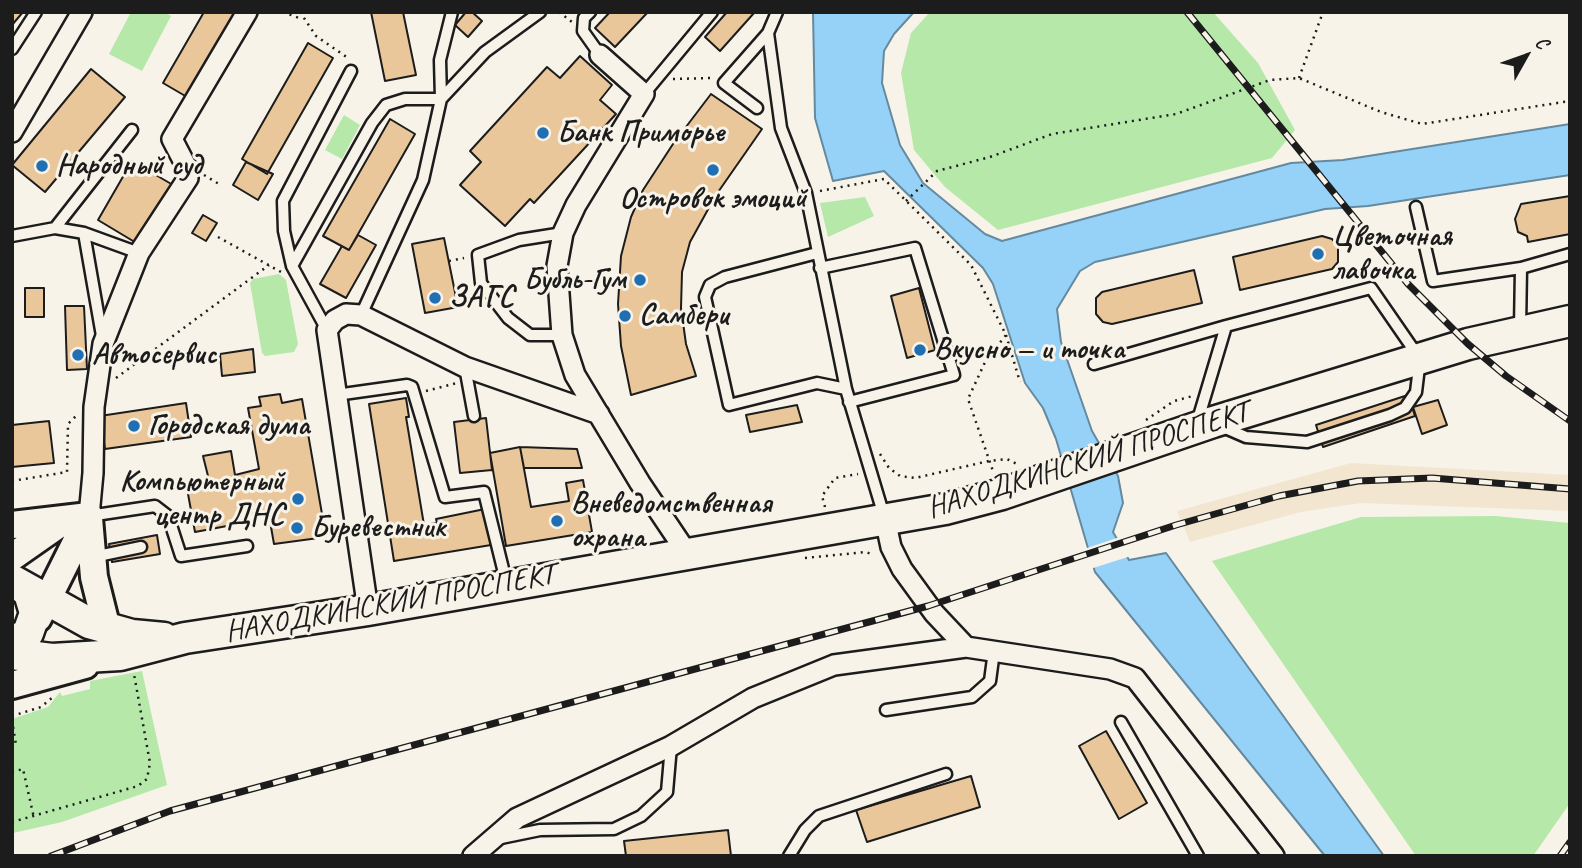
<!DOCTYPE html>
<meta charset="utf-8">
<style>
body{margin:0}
#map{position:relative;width:1582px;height:868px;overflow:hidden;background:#f7f3e8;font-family:Caveat,sans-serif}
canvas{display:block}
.frame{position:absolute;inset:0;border:14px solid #1c1c1c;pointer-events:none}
.north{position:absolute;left:1491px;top:21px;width:70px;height:70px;-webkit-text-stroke:5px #f7f3e8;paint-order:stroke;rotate:50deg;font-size:19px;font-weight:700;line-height:28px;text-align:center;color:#1c1c1c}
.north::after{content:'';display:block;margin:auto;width:24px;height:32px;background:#1c1c1c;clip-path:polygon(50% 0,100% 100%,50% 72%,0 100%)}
</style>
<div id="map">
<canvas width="1582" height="868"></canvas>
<div class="frame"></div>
<div class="north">С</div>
</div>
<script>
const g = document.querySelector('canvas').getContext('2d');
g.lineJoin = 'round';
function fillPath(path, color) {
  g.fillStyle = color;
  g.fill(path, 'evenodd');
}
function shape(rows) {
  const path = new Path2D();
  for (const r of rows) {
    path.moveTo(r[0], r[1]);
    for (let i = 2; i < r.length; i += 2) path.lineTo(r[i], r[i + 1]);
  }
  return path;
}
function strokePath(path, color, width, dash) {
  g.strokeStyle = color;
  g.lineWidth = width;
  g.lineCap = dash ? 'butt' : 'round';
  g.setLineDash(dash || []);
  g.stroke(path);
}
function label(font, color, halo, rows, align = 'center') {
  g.font = font + ' Caveat,sans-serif';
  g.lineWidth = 6;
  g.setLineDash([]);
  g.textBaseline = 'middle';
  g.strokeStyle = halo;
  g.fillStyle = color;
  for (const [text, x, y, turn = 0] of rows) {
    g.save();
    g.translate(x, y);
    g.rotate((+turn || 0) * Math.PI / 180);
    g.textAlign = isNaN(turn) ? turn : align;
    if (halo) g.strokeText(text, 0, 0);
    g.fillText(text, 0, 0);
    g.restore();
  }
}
const built = shape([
 [1351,463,1570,475,1570,511,1361,503,1301,512,1190,542,1177,511]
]);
const green = shape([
 [131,12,164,12,171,16,142,71,109,54],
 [930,12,1213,12,1258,63,1295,130,1272,158,998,230,945,187,914,150,901,73,911,33],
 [344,115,360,125,342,159,325,150],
 [865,197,874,216,828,237,820,203],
 [279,274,286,280,298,344,294,352,265,356,262,353,250,283,253,279],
 [1495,516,1570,523,1570,803,1533,856,1416,856,1212,561,1361,517],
 [142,671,167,785,62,822,13,833,12,719,48,707,60,692,62,696,90,689,90,681]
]);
const water = shape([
 [813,12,914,12,894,34,884,51,882,83,900,145,923,183,985,234,1002,241,1291,163,1343,160,1570,124,1570,175,1368,206,1325,209,1095,262,1080,271,1057,309,1061,342,1092,431,1118,476,1123,503,1113,532,1129,560,1166,553,1384,856,1325,856,1095,572,1056,439,1043,408,1025,383,993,284,983,268,884,171,833,181,815,118,813,12]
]);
const pier = shape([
 [1120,537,1131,556,1090,569,1084,549]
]);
const building = shape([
 [12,12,23,12,12,25,12,12],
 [204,12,237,12,187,97,163,83,204,12],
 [371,12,403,12,416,75,385,81,371,12],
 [466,12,472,12,482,21,468,37,455,25,466,12],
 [610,12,648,12,615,47,595,28,610,12],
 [727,12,754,13,720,51,705,37,727,12],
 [308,43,333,58,267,174,242,159,308,43],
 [580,56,612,85,600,100,616,114,534,203,530,199,505,226,460,185,481,162,470,151,547,67,560,78,580,56],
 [91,69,125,97,45,192,12,165,91,69],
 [711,94,762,129,716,195,690,242,682,272,681,308,686,344,696,376,631,395,621,346,618,304,621,256,631,217,643,190,673,144,711,94],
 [390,119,415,134,349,250,323,236,390,119],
 [132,161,173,185,138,244,98,220,132,161],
 [246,162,273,174,258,200,233,185,246,162],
 [1570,196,1570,234,1528,242,1527,236,1518,232,1515,219,1521,204,1570,196],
 [203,215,217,223,206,241,192,233,203,215],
 [358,235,376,245,346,298,320,284,342,246,349,250,358,235],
 [1322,236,1332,239,1338,246,1338,262,1332,269,1240,290,1233,257,1322,236],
 [444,238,458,307,425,313,412,244,444,238],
 [1194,270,1202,303,1112,324,1103,322,1096,314,1096,298,1102,292,1194,270],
 [25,288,44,288,44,317,25,317,25,288],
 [919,288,935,350,907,358,891,296,919,288],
 [65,306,84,306,87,369,67,370,65,306],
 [253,349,255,372,222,376,220,354,253,349],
 [280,394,282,403,302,399,326,537,274,544,268,510,241,516,243,523,195,532,186,483,209,480,203,456,231,451,235,475,259,469,248,408,261,406,259,397,280,394],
 [1408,395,1415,416,1323,447,1316,425,1408,395],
 [406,398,409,417,406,417,424,525,437,523,436,519,485,509,491,545,394,561,369,404,406,398],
 [1438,400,1447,425,1422,434,1413,407,1438,400],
 [186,403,191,437,105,449,100,416,186,403],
 [797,405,802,422,750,432,746,415,797,405],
 [486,418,492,470,460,473,454,422,486,418],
 [49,421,54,463,12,467,12,425,49,421],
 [520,447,531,507,569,501,566,483,583,480,592,532,506,546,490,453,520,447],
 [520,447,577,449,582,468,524,468,520,447],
 [157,535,160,554,112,562,109,544,157,535],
 [1106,731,1147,803,1119,819,1079,746,1106,731],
 [971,776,980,807,867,842,856,810,971,776],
 [728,830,731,856,626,856,624,841,728,830]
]);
const path = shape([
 [283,12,299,18],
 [300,12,316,36,348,58],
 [559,12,572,22],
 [1299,78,1323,12],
 [673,79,712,78],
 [204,175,219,184],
 [820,191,884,179,971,265,1006,335,986,360,968,399,994,474],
 [906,201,937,171,990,157,1052,134,1176,114,1270,80,1299,78,1381,112,1422,124,1570,101],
 [218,237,281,272],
 [449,261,464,258],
 [454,288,468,285],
 [1006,335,1020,382],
 [116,378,269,265],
 [426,391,457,383],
 [1146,420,1174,401,1193,396],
 [880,454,889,468,900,476,915,478,989,461,1007,459,1017,464],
 [12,481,67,472,68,424,78,414],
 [825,507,822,496,835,478,858,474],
 [805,558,866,552,874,555],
 [12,716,41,707,53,697],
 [12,720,16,745,12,746],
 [12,772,23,769,34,818],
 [12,822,138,786,147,779,150,763,134,674]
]);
const lane = shape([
 [590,12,584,18,583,31,600,55],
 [777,12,768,33,781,128,806,193,846,389],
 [12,49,36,12],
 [644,94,712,12],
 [757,108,724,83,768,33],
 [1416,207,1433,281,1521,268],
 [55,228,132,130],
 [84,233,102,336],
 [12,236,55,228,84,233,139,253],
 [817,253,725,277,710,285,705,297,729,405,817,383,846,389,884,516],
 [292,266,372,123,386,105,405,99,441,99,485,52,540,12],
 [820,268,915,248,954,375,849,402],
 [361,315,423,180,441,99,440,60,452,12],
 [1520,328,1521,268,1570,254],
 [327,330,292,266,284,231,283,201,351,71],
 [562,335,530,335,508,318,481,283,478,255,519,240,563,233],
 [1094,364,1226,326],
 [465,367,474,416],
 [336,395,407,385,412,387,445,497,484,492,506,581],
 [1197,423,1226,326,1371,288,1420,359,1416,392,1405,408,1390,415,1307,442,1246,437,1223,427],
 [89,516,155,506,168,516,181,556,247,546],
 [93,557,141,547],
 [886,710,972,697,990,681,994,651],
 [1121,722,1198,856],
 [501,838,540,830,614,829,641,816,667,792,671,746],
 [789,856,805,830,819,816,946,774]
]);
const street = shape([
 [600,55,644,94,576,205,563,233,557,266,562,335,575,375,640,483,687,553],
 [12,132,82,12],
 [89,516,93,473,94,407,103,344,139,253,188,178,185,164,172,139,247,12],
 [885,519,891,547,902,569,934,613,966,647,1110,669,1135,678,1274,856],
 [368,610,327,330,335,320,346,314,361,315,465,367,599,414],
 [473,856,517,818,671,746,753,698,834,665,966,647]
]);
const secondary = shape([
 [89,518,94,577,107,629],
 [12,525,89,516],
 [12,557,62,522],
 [38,618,89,516],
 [12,685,85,665]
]);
const primary = shape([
 [12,580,89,623,132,635,164,638],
 [12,643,28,633,35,613,29,593,19,584],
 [12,654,52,659,120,655,185,638,368,610,945,509,1002,494,1213,422,1468,344,1570,321]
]);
const rail = shape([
 [1187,12,1408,284,1468,344,1506,376,1570,421],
 [51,856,170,811,928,606,1176,525,1279,496,1358,481,1432,478,1570,489],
 [1560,856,1570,842]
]);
const markers = [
 [543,133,7,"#1f6fb2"],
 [42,166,7,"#1f6fb2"],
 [713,170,7,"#1f6fb2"],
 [1318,254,7,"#1f6fb2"],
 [640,280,7,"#1f6fb2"],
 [435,298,7,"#1f6fb2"],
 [625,316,7,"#1f6fb2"],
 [920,350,7,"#1f6fb2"],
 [78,355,7,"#1f6fb2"],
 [134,426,7,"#1f6fb2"],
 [298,499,7,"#1f6fb2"],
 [557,521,7,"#1f6fb2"],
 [297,528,7,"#1f6fb2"]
];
const poiNames = [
 ["Банк Приморье",557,133],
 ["Народный суд",56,166],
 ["Островок эмоций",713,199,"center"],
 ["Цветочная",1332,237],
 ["лавочка",1332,271],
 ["Бубль-Гум",626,280,"right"],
 ["ЗАГС",449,298],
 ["Самбери",639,316],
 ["Вкусно — и точка",934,350],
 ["Автосервис",92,355],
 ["Городская дума",148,426],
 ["Компьютерный",284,482,"right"],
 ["центр ДНС",284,516,"right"],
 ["Вневедомственная",571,504],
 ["охрана",571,538],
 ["Буревестник",311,528]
];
const streetNames = [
 ["НАХОДКИНСКИЙ ПРОСПЕКТ",1088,461,-17],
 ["НАХОДКИНСКИЙ ПРОСПЕКТ",390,604,-10]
];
fillPath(built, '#f3e6d1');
fillPath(green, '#b5e8a9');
fillPath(water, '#96d2f7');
strokePath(water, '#65899f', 2);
fillPath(pier, '#f7f3e8');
fillPath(building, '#eac79b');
strokePath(building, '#1c1c1c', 2);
strokePath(lane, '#1c1c1c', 15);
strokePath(street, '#1c1c1c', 24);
strokePath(secondary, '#1c1c1c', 32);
strokePath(primary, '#1c1c1c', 35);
strokePath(path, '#1c1c1c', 2.5, [2, 5]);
strokePath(lane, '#f7f3e8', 10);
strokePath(street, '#f7f3e8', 19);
strokePath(secondary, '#f7f3e8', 26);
strokePath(primary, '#f7f3e8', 30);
strokePath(rail, '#1c1c1c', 7);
strokePath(rail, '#f7f3e8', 4.5, [13]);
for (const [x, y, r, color] of markers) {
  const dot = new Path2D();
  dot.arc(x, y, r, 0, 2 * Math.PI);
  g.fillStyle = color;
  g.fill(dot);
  strokePath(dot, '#f7f3e8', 2.5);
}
label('bold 30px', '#1c1c1c', '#f7f3e8', poiNames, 'left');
label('30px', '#1c1c1c', '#f7f3e8', streetNames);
</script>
